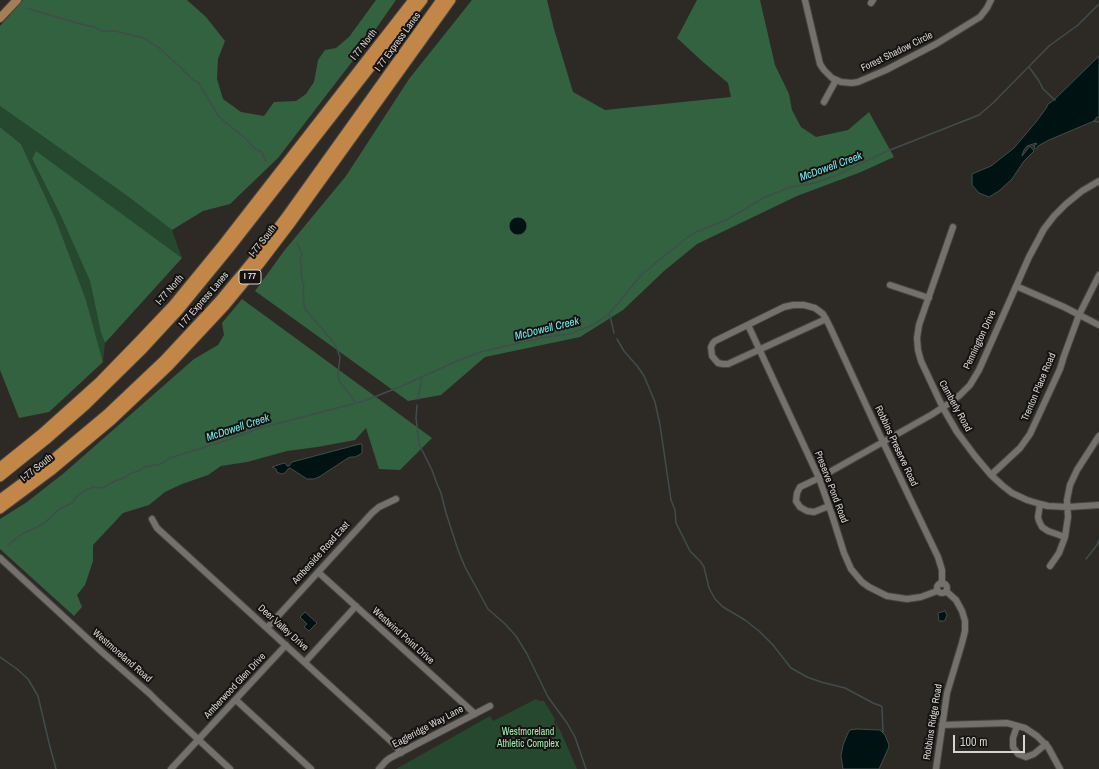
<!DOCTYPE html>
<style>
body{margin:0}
#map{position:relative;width:1099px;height:769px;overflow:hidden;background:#2d2a26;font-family:"Archivo Narrow",sans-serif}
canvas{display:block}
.scale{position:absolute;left:953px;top:735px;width:72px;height:18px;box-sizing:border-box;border:2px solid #d6d4d1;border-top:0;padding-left:5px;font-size:12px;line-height:14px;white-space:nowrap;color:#d6d4d1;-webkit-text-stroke:3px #141311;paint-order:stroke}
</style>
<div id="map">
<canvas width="1099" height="769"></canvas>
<div class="scale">100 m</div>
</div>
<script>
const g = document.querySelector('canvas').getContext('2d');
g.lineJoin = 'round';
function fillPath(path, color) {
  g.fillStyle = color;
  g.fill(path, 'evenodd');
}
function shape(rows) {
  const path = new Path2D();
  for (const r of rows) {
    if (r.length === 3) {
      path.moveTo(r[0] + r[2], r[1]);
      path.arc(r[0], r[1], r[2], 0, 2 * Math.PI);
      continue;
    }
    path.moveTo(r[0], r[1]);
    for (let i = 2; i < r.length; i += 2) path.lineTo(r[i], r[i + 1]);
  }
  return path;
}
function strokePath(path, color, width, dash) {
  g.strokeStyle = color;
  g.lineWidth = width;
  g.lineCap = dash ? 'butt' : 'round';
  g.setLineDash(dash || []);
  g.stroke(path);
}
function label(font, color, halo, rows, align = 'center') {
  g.font = font + ' "Archivo Narrow",sans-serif';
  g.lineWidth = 4;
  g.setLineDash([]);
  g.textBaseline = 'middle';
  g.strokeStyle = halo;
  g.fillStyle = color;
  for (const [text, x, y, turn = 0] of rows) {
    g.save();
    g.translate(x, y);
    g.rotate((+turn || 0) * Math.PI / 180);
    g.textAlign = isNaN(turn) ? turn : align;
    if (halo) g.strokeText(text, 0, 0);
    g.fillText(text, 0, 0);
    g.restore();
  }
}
const green = shape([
 [0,106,126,195,172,230,182,258,36,152,32,160,60,214,90,281,101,333,105,343,103,362,86,300,56,220,21,144,0,127],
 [536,699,539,701,544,701,555,719,554,722,560,730,577,769,396,769,490,716,493,721]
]);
const forest = shape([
 [23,0,187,0,206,17,225,41,218,59,217,79,223,99,241,112,264,116,274,102,296,101,306,94,314,82,318,60,325,50,336,48,349,37,376,0,396,0,361,50,278,158,230,204,203,211,172,230,126,195,0,106,0,26],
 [472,0,547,0,554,29,573,92,605,110,731,97,728,83,703,62,677,38,697,0,760,0,775,65,789,94,792,110,801,127,816,137,848,130,869,112,894,157,861,172,797,196,697,244,664,271,623,310,580,337,485,357,441,395,408,401,255,291,284,251,346,176,409,79],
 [0,127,21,144,56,220,86,300,103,362,49,412,19,418,0,370],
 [36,151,182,258,105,343,101,333,90,281,60,214,32,159],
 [242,299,432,438,400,470,379,469,366,428,355,440,317,447,287,451,247,462,221,466,208,475,182,484,165,492,149,505,123,513,93,545,93,561,85,585,77,595,82,607,74,616,0,549,0,519,27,502,64,473,194,359,218,345,224,335,222,323]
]);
const water = shape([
 [1099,56,1099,117,1097,117,1094,121,1049,140,1038,146,1036,149,1034,148,1035,146,1033,146,1037,144,1036,143,1027,146,1024,150,1022,156,1030,146,1034,151,1024,161,1012,179,999,191,989,197,979,193,972,185,972,174,991,166,1014,148,1036,122,1047,107,1047,105,1054,100,1099,56],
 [518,226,9],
 [360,444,362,444,362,453,359,455,355,457,351,457,348,458,319,477,314,479,307,479,290,468,288,469,285,473,281,474,277,472,276,469,272,467,284,463,286,464,287,466,289,466,292,462,360,444],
 [945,611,947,615,945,620,944,621,939,621,938,613,945,611],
 [305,612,317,623,309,631,304,627,307,624,300,617,305,612],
 [856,729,880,730,885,735,889,745,888,749,879,769,843,769,841,756,843,745,848,733,850,730,856,729]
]);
const stream = shape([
 [26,8,77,23,89,26,93,26,101,31,115,31,144,38,159,48,178,65,191,78,196,82,198,82,219,117,246,139,256,150,261,151,262,152,263,156,266,161],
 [1029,67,1039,81,1043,89,1055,100],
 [1094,121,1099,122],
 [297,243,302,253,300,262,302,267,301,270,302,280,304,286,303,289,304,298,303,301,305,309,335,344,340,357,338,374,339,381,352,397,355,403],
 [609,314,611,320,614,333],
 [617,339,624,351,638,367,644,376,655,402,660,425,671,500,675,510,676,523,690,551,700,561,704,567,709,588,715,599,723,607,745,620,759,631,773,645,791,668,807,677,821,682,845,688,873,703,881,706,882,707,883,732],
 [418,399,422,376],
 [417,405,416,418,419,444,432,470,437,484,441,493,446,513,458,550,465,567,488,609,505,624,516,636,527,654,548,697,567,723,575,737,586,769],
 [8,545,22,534,37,527,43,524,58,510,72,503,78,495,86,490,93,487,99,488,104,487,115,481,124,478,131,473,139,471,144,467,161,464,170,458,227,440,260,428,364,401,402,386,457,361,480,352,541,338,569,334,593,325,609,314,642,274,684,240,694,233,728,219,765,197,791,187,815,183,837,175,885,152,979,115,993,103,1049,46,1078,25,1099,4],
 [1086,559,1097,545,1099,540],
 [0,657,17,669,28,679,38,696,49,743,56,769]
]);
const minor = shape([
 [805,0,820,64,824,70,832,78,841,82,852,83,858,82,886,70,936,44,980,17,987,8,991,0],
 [871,3,873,0],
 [824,102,836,80],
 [953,227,919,325,917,338,918,350,921,361,943,408,957,432,975,456,991,475,1003,486,1012,493,1027,500,1040,504,1048,506,1068,507,1099,505],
 [890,285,929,298],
 [1016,286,1064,307,1099,325],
 [826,319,728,364,723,364,718,363,712,356,711,347,713,343,715,341,784,307,793,305,804,305,815,308,823,314,826,319,830,327,883,442,938,557,942,570,942,584],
 [748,325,819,478,832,515,844,553,851,569,862,582,869,587,887,596,907,599,921,597,937,591],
 [991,475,1020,448,1030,434,1060,369,1064,356,1079,315,1099,275],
 [1040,504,1038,517,1039,521,1042,527,1048,531,1065,537],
 [829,506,814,512,807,511,800,507,796,501,797,493,800,487,819,478,931,415,951,402,960,395,970,385,979,370,1029,257,1044,229,1054,216,1066,204,1082,191,1099,181],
 [152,519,157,528,394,744,401,753],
 [0,558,102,652,150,694,158,702,230,769],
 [1050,566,1059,553,1065,537,1068,517,1067,500,1070,485,1077,470,1099,436],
 [318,572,475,714],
 [942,588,5],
 [267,628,372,513,379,507,396,499],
 [305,662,356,606],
 [236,700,311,769],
 [942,725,1007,723,1025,728,1037,736,1048,747,1060,769],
 [1017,726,1013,738,1013,747,1018,754,1026,757,1034,754,1046,744],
 [171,769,286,645],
 [379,769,386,761,390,758,490,706],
 [936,769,947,693,962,643,965,631,965,621,962,611,956,600,946,591]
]);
const major = shape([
 [0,18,17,0]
]);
const highway = shape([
 [0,467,41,434,100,381,137,343,173,305,223,244,413,0],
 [0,477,46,440,86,405,143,349,179,310,229,249,423,0],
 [0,499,46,465,107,414,164,360,219,301,253,260,285,218,441,0],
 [0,509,51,471,112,420,169,366,225,306,259,265,291,223,451,0]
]);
const shields = [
 [250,277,22]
];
const shieldNames = [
 ["I 77",250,277]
];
const streetNames = [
 ["I 77 Express Lanes",398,42,-54],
 ["I 77 North",364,45,-52],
 ["Forest Shadow Circle",897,52,-26],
 ["I-77 South",263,241,-52],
 ["I-77 North",170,290,-49],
 ["I 77 Express Lanes",204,300,-49],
 ["Pennington Drive",980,340,-65],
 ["Trenton Place Road",1039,387,-67],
 ["Camberly Road",955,406,61],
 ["Robbins Preserve Road",896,446,65],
 ["I-77 South",37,468,-38],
 ["Preserve Pond Road",831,487,69],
 ["Amberside Road East",321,553,-48],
 ["Deer Valley Drive",283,628,42],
 ["Westwind Point Drive",403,636,42],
 ["Westmoreland Road",122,656,41],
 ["Amberwood Glen Drive",235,686,-47],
 ["Robbins Ridge Road",933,722,-81],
 ["Eagleridge Way Lane",428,727,-28]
];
const parkNames = [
 ["Westmoreland",528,732],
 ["Athletic Complex",528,744]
];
const waterNames = [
 ["McDowell Creek",831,167,-20],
 ["McDowell Creek",547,329,-14],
 ["McDowell Creek",238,428,-18]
];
fillPath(green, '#25482e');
fillPath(forest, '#336240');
fillPath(water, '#001313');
strokePath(water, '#404d4c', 1);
strokePath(stream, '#404d4c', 1.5);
strokePath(minor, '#474541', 8);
strokePath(major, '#474541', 10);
strokePath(highway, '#474541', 11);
strokePath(minor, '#74716c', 6);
strokePath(major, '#a37e56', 8);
strokePath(highway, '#c28747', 9);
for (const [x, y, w] of shields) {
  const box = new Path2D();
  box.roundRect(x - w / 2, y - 7, w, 14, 3);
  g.fillStyle = '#141311';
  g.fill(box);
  strokePath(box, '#d6d4d1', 1);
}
label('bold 9px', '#d6d4d1', null, shieldNames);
label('10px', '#d6d4d1', '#141311', streetNames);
label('10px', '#9feab2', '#141311', parkNames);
label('italic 11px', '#71e8ea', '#141311', waterNames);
</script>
